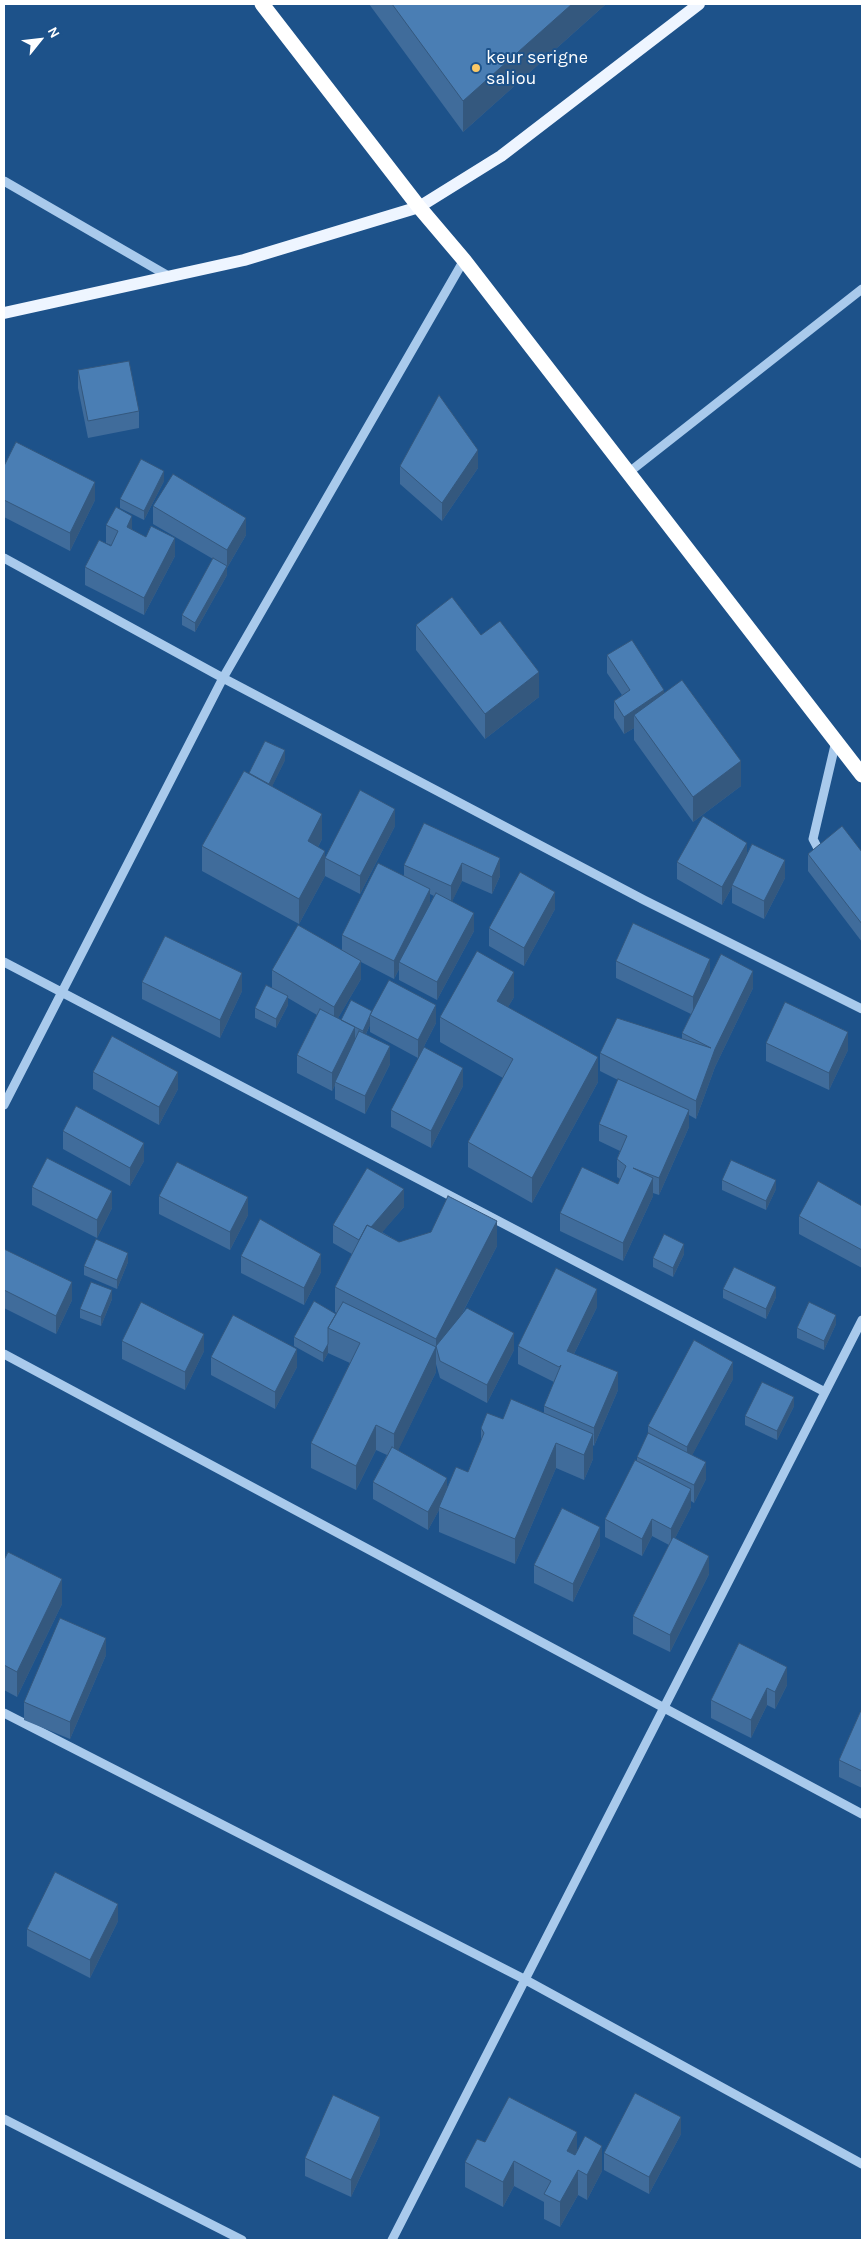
<!DOCTYPE html>
<style>
body{margin:0}
#map{position:relative;width:866px;height:2244px;overflow:hidden;background:#1d528a;font-family:Karla,sans-serif}
canvas{display:block}
.frame{position:absolute;inset:0;border:5px solid #fff;pointer-events:none}
.north{position:absolute;left:15px;top:15px;width:50px;height:50px;-webkit-text-stroke:4px #1d528a;paint-order:stroke;rotate:61deg;font-size:14px;font-weight:700;line-height:20px;text-align:center;color:#fff}
.north::after{content:'';display:block;margin:auto;width:18px;height:22px;background:#fff;clip-path:polygon(50% 0,100% 100%,50% 72%,0 100%)}
</style>
<div id="map">
<canvas width="866" height="2244"></canvas>
<div class="frame"></div>
<div class="north">N</div>
</div>
<script>
const g = document.querySelector('canvas').getContext('2d');
g.lineJoin = 'round';
function shape(rows) {
  const path = new Path2D();
  for (const r of rows) {
    path.moveTo(r[0], r[1]);
    for (let i = 2; i < r.length; i += 2) path.lineTo(r[i], r[i + 1]);
  }
  return path;
}
function strokePath(path, color, width, dash) {
  g.strokeStyle = color;
  g.lineWidth = width;
  g.lineCap = dash ? 'butt' : 'round';
  g.setLineDash(dash || []);
  g.stroke(path);
}
function fillPath(path, color) {
  g.fillStyle = color;
  g.fill(path, 'evenodd');
}
function label(font, color, halo, rows, align = 'center') {
  g.font = font + ' Karla,sans-serif';
  g.lineWidth = 4;
  g.setLineDash([]);
  g.textBaseline = 'middle';
  g.strokeStyle = halo;
  g.fillStyle = color;
  for (const [text, x, y, turn = 0] of rows) {
    g.save();
    g.translate(x, y);
    g.rotate((+turn || 0) * Math.PI / 180);
    g.textAlign = isNaN(turn) ? turn : align;
    if (halo) g.strokeText(text, 0, 0);
    g.fillText(text, 0, 0);
    g.restore();
  }
}
const minor = shape([
 [4,181,170,277],
 [628,473,862,289],
 [4,558,223,678,644,900,862,1009],
 [822,856,813,839,836,741],
 [4,962,825,1392],
 [4,1105,223,678,464,260],
 [4,1354,862,1814],
 [4,1713,524,1979,862,2164],
 [4,2119,242,2240],
 [392,2240,862,1320]
]);
const major = shape([
 [4,313,244,260,419,207,501,156,699,4]
]);
const highway = shape([
 [262,4,419,207,464,260,862,775]
]);
const wall = shape([
 [369,4,606,4,463,132],
 [78,370,139,411,139,428,88,438,78,388],
 [4,466,95,500,70,551,4,517],
 [400,466,478,468,442,521,400,484],
 [164,481,144,520,120,508,120,499],
 [153,506,246,535,227,568,227,575,195,632,182,625,182,615,213,559,153,524],
 [106,525,132,530,175,556,144,615,85,585,85,567,111,545,106,543],
 [416,625,481,635,539,697,485,739,416,650],
 [607,655,664,693,741,786,693,822,634,740,634,728,624,734,614,718,614,701,622,695,607,673],
 [285,760,272,786,322,839,318,847,325,858,395,826,360,894,325,876,299,924,202,871,202,846,249,773],
 [424,823,500,876,492,894,462,881,452,901,474,931,437,1000,399,980,399,969,394,979,361,962,361,979,338,1018,341,1020,372,1011,436,1023,418,1058,370,1032,370,1025,366,1034,390,1064,365,1114,335,1099,335,1085,332,1091,297,1073,297,1055,317,1015,288,998,288,1005,276,1028,255,1018,255,1008,272,988,272,970,342,951,342,935,404,877,404,865],
 [430,894,434,896,430,904],
 [862,852,862,942,808,871,808,854],
 [747,855,785,878,764,919,732,903,732,887,722,905,677,879,677,862],
 [555,909,524,966,489,946,489,928],
 [616,961,710,976,753,988,715,1067,696,1119,689,1115,689,1127,659,1195,653,1193,653,1196,623,1261,560,1231,560,1213,618,1184,620,1179,617,1177,617,1159,620,1151,599,1141,599,1124,618,1080,600,1071,600,1053,682,1039,682,1033,691,1014,616,978],
 [142,982,242,991,220,1038,142,999],
 [514,997,508,1007,598,1082,532,1203,468,1167,468,1142,503,1078,440,1042,440,1017],
 [766,1043,848,1050,829,1090,766,1061],
 [93,1072,178,1089,159,1125,93,1089],
 [463,1086,431,1148,391,1127,391,1110],
 [63,1131,144,1161,130,1186,63,1149],
 [722,1180,776,1189,766,1210,722,1190],
 [32,1187,112,1208,97,1238,32,1205],
 [159,1196,248,1215,230,1250,159,1214],
 [862,1206,862,1268,799,1234,799,1216],
 [404,1207,382,1232,399,1242,497,1246,462,1314,514,1350,487,1403,440,1378,436,1364,436,1372,398,1450,447,1488,468,1472,481,1441,481,1428,503,1419,544,1413,544,1406,554,1382,518,1364,518,1346,597,1307,574,1354,618,1390,594,1446,593,1445,593,1459,584,1480,556,1468,515,1564,439,1532,439,1510,428,1530,373,1499,373,1482,387,1455,376,1450,356,1490,311,1468,311,1443,350,1363,328,1353,323,1362,294,1346,294,1337,337,1313,335,1312,335,1287,352,1254,333,1243,333,1225],
 [4,1249,72,1300,56,1334,4,1308],
 [684,1254,673,1277,653,1267,653,1258],
 [241,1256,321,1272,304,1305,241,1273],
 [128,1262,117,1289,84,1275,84,1266],
 [723,1289,776,1297,766,1319,723,1298],
 [112,1299,101,1326,80,1318,80,1309],
 [836,1324,824,1350,797,1338,797,1328],
 [122,1341,204,1351,185,1390,122,1359],
 [211,1357,297,1367,275,1409,211,1375],
 [733,1379,692,1455,706,1479,694,1503,691,1501,691,1507,675,1538,709,1574,670,1652,633,1634,633,1616,669,1545,652,1536,642,1556,605,1537,605,1519,637,1461,637,1457,648,1434,648,1426],
 [794,1406,777,1440,745,1425,745,1416],
 [600,1545,573,1602,534,1583,534,1565],
 [4,1560,62,1604,17,1697,4,1690],
 [739,1643,787,1685,775,1709,767,1705,751,1738,711,1718,711,1700],
 [106,1655,70,1739,24,1720,24,1702],
 [862,1708,862,1788,839,1777,839,1760],
 [118,1921,90,1978,27,1946,27,1929],
 [380,2134,351,2197,305,2176,305,2158],
 [681,2134,649,2194,604,2170,604,2153],
 [485,2142,577,2152,602,2171,587,2200,578,2195,560,2227,544,2219,544,2202,514,2186,503,2207,465,2187,465,2162]
]);
const shadedWall = shape([
 [572,4,606,4,463,132,463,101],
 [478,450,478,468,442,521,442,503],
 [164,471,164,481,144,520,144,511],
 [95,482,95,500,70,551,70,533],
 [132,516,132,534,127,527],
 [246,518,246,535,227,568,227,550],
 [175,538,175,556,144,615,144,598],
 [227,566,227,575,195,632,195,623],
 [539,672,539,697,485,739,485,714],
 [664,690,664,708,634,715,634,728,624,734,624,717],
 [285,750,285,760,265,801,265,791],
 [741,761,741,786,693,822,693,797],
 [395,809,395,826,360,894,360,876],
 [322,814,322,839,308,866,308,841],
 [747,843,747,861,732,885,732,887,722,905,722,887],
 [325,851,325,876,299,924,299,899],
 [500,858,500,876,492,894,492,877],
 [785,860,785,878,764,919,764,901],
 [462,863,462,881,451,904,451,886],
 [430,889,430,907,399,962,399,969,394,979,394,961],
 [555,892,555,909,524,966,524,948],
 [474,913,474,931,437,1000,437,982],
 [710,959,710,977,693,1015,693,997],
 [361,961,361,979,334,1025,334,1007],
 [753,971,753,988,715,1067,696,1119,696,1101,715,1049],
 [514,972,514,997,497,1026,497,1001],
 [242,973,242,991,220,1038,220,1020],
 [288,996,288,1005,276,1028,276,1019],
 [436,1005,436,1023,418,1058,418,1040],
 [370,1016,370,1025,363,1040,363,1031],
 [355,1027,355,1045,335,1082,335,1085,332,1091,332,1073],
 [848,1032,848,1050,829,1090,829,1073],
 [390,1046,390,1064,365,1114,365,1096],
 [598,1057,598,1082,532,1203,532,1178],
 [463,1068,463,1086,431,1148,431,1131],
 [178,1072,178,1089,159,1125,159,1107],
 [689,1110,689,1127,659,1195,659,1178],
 [144,1143,144,1161,130,1186,130,1168],
 [653,1178,653,1196,623,1261,623,1243],
 [776,1180,776,1189,766,1210,766,1201],
 [404,1189,404,1207,367,1250,367,1232],
 [112,1191,112,1208,97,1238,97,1220],
 [248,1197,248,1215,230,1250,230,1232],
 [497,1221,497,1246,439,1358,436,1346,436,1339],
 [684,1244,684,1254,673,1277,673,1268],
 [128,1253,128,1262,117,1289,117,1280],
 [321,1254,321,1272,304,1305,304,1288],
 [72,1282,72,1300,56,1334,56,1316],
 [776,1287,776,1297,766,1319,766,1309],
 [597,1289,597,1307,567,1368,567,1351],
 [112,1290,112,1299,101,1326,101,1317],
 [836,1315,836,1324,824,1350,824,1341],
 [514,1333,514,1350,487,1403,487,1385],
 [204,1334,204,1351,185,1390,185,1372],
 [328,1344,328,1353,323,1362,323,1353],
 [436,1347,436,1372,394,1459,394,1434],
 [297,1349,297,1367,275,1409,275,1392],
 [733,1362,733,1379,687,1465,687,1447],
 [618,1372,618,1390,594,1446,594,1428],
 [794,1397,794,1406,777,1440,777,1431],
 [376,1425,376,1450,356,1490,356,1466],
 [593,1434,593,1459,584,1480,584,1455],
 [556,1443,556,1468,515,1564,515,1539],
 [706,1462,706,1479,694,1503,694,1485],
 [447,1478,447,1495,439,1507,439,1510,428,1530,428,1512],
 [691,1489,691,1507,671,1546,671,1529],
 [652,1519,652,1536,642,1556,642,1539],
 [600,1527,600,1545,573,1602,573,1584],
 [709,1556,709,1574,670,1652,670,1635],
 [62,1579,62,1604,17,1697,17,1672],
 [106,1638,106,1655,70,1739,70,1722],
 [787,1667,787,1685,775,1709,775,1692],
 [767,1688,767,1705,751,1738,751,1720],
 [118,1904,118,1921,90,1978,90,1960],
 [380,2117,380,2134,351,2197,351,2180],
 [681,2117,681,2134,649,2194,649,2177],
 [577,2132,577,2157,567,2151],
 [602,2146,602,2171,587,2200,587,2175],
 [514,2161,514,2186,503,2207,503,2182],
 [578,2170,578,2195,560,2227,560,2202]
]);
const building = shape([
 [392,4,572,4,463,101,392,4],
 [129,361,139,411,88,421,78,370,129,361],
 [439,395,478,450,442,503,400,466,439,395],
 [16,442,95,482,70,533,4,500,4,466,16,442],
 [141,459,164,471,144,511,120,499,141,459],
 [173,474,246,518,227,550,153,506,173,474],
 [116,507,132,516,127,527,146,537,151,526,175,538,144,598,85,567,99,540,111,546,118,531,106,525,116,507],
 [213,558,227,566,195,623,182,615,213,558],
 [452,597,481,635,500,621,539,672,485,714,416,625,452,597],
 [632,640,664,690,624,717,614,701,630,690,607,655,632,640],
 [682,680,741,761,693,797,634,715,682,680],
 [265,741,285,750,269,784,249,773,265,741],
 [244,771,322,814,308,841,325,851,299,899,202,846,244,771],
 [360,790,395,809,360,876,325,858,360,790],
 [703,816,747,843,722,887,677,862,703,816],
 [424,823,500,858,492,877,462,863,451,886,404,865,424,823],
 [842,826,862,852,862,924,808,854,842,826],
 [752,844,785,860,764,901,732,885,752,844],
 [378,863,430,889,394,961,342,935,378,863],
 [520,872,555,892,524,948,489,928,520,872],
 [436,893,474,913,437,982,399,962,436,893],
 [633,923,710,959,693,997,616,961,633,923],
 [298,925,361,961,334,1007,272,970,298,925],
 [165,936,242,973,220,1020,142,982,165,936],
 [477,951,514,972,497,1001,598,1057,532,1178,468,1142,513,1059,440,1017,477,951],
 [721,954,753,971,715,1049,696,1101,600,1053,617,1018,711,1048,682,1033,721,954],
 [389,980,436,1005,418,1040,370,1015,389,980],
 [266,985,288,996,276,1019,255,1008,266,985],
 [351,1000,372,1011,363,1031,341,1020,351,1000],
 [785,1002,848,1032,829,1073,766,1043,785,1002],
 [320,1009,355,1027,332,1073,297,1055,320,1009],
 [359,1031,390,1046,365,1096,335,1082,359,1031],
 [112,1036,178,1072,159,1107,93,1072,112,1036],
 [424,1047,463,1068,431,1131,391,1110,424,1047],
 [618,1079,689,1110,659,1178,633,1168,653,1178,623,1243,560,1213,582,1167,618,1184,626,1166,617,1159,627,1136,599,1124,618,1079],
 [76,1106,144,1143,130,1168,63,1131,76,1106],
 [47,1158,112,1191,97,1220,32,1187,47,1158],
 [731,1160,776,1180,766,1201,722,1180,731,1160],
 [177,1162,248,1197,230,1232,159,1196,177,1162],
 [367,1168,404,1189,371,1227,367,1225,359,1240,333,1225,367,1168],
 [818,1181,862,1206,862,1250,799,1216,818,1181],
 [448,1196,497,1221,436,1339,335,1287,367,1225,399,1242,431,1232,448,1196],
 [260,1219,321,1254,304,1288,241,1256,260,1219],
 [664,1234,684,1244,673,1268,653,1258,664,1234],
 [96,1239,128,1253,117,1280,84,1266,96,1239],
 [4,1249,72,1282,56,1316,4,1290,4,1249],
 [734,1267,776,1287,766,1309,723,1289,734,1267],
 [556,1268,597,1289,567,1351,618,1372,594,1428,544,1406,561,1365,559,1367,518,1346,556,1268],
 [91,1282,112,1290,101,1317,80,1309,91,1282],
 [314,1301,336,1314,328,1328,328,1344,323,1353,294,1337,314,1301],
 [141,1302,204,1334,185,1372,122,1341,141,1302],
 [343,1302,436,1347,394,1434,376,1425,356,1466,311,1443,360,1343,328,1328,343,1302],
 [809,1302,836,1315,824,1341,797,1328,809,1302],
 [467,1308,514,1333,487,1385,440,1361,436,1346,467,1308],
 [233,1315,297,1349,275,1392,211,1357,233,1315],
 [694,1340,733,1362,687,1447,648,1426,694,1340],
 [762,1382,794,1397,777,1431,745,1416,762,1382],
 [511,1399,593,1434,584,1455,556,1443,515,1539,439,1507,456,1467,468,1472,484,1433,481,1428,487,1413,503,1419,511,1399],
 [648,1433,706,1462,694,1485,637,1457,648,1433],
 [392,1447,447,1478,428,1512,373,1482,392,1447],
 [635,1460,691,1489,671,1529,652,1519,642,1539,605,1519,635,1460],
 [562,1508,600,1527,573,1584,534,1565,562,1508],
 [673,1537,709,1556,670,1635,633,1616,673,1537],
 [8,1552,62,1579,17,1672,4,1665,4,1560,8,1552],
 [60,1618,106,1638,70,1722,24,1702,60,1618],
 [739,1643,787,1667,775,1692,767,1688,751,1720,711,1700,739,1643],
 [862,1708,862,1771,839,1760,862,1708],
 [55,1872,118,1904,90,1960,27,1929,55,1872],
 [635,2093,681,2117,649,2177,604,2153,635,2093],
 [333,2095,380,2117,351,2180,305,2158,333,2095],
 [509,2097,577,2132,567,2151,575,2155,585,2136,602,2146,587,2175,578,2170,560,2202,544,2194,551,2181,514,2161,503,2182,465,2162,477,2139,485,2142,509,2097]
]);
const markers = [
 [476,68,5,"#fbc967"]
];
const poiNames = [
 ["keur serigne",486,58],
 ["saliou",486,79]
];
strokePath(minor, '#a9caec', 9);
strokePath(major, '#eef5ff', 12);
strokePath(highway, '#fff', 15);
fillPath(wall, '#406c9b');
fillPath(shadedWall, '#34587e');
fillPath(building, '#4a7eb4');
strokePath(building, '#34587e', 1);
for (const [x, y, r, color] of markers) {
  const dot = new Path2D();
  dot.arc(x, y, r, 0, 2 * Math.PI);
  g.fillStyle = color;
  g.fill(dot);
  strokePath(dot, '#1d528a', 2);
}
label('18px', '#fff', '#1d528a', poiNames, 'left');
</script>
